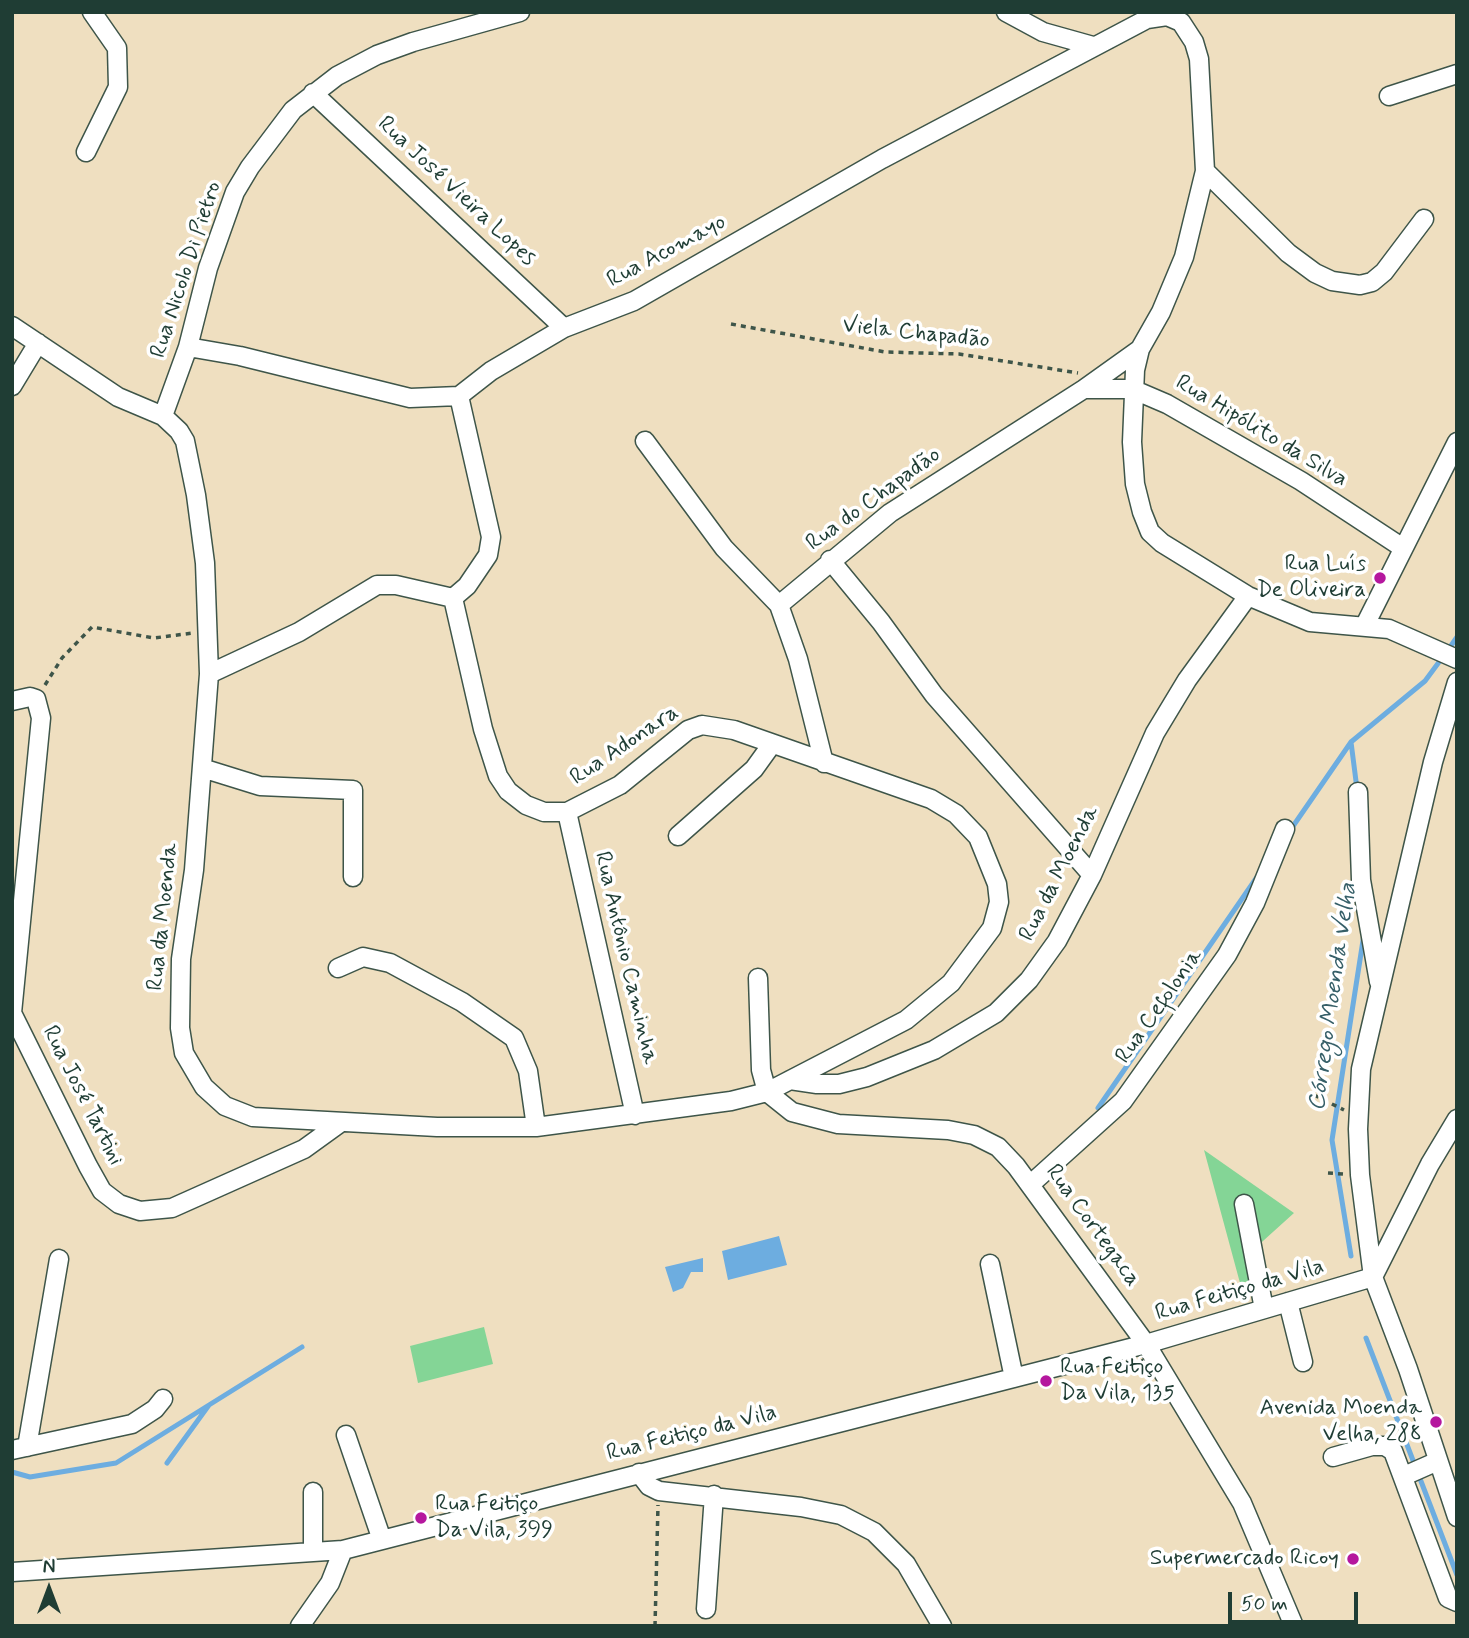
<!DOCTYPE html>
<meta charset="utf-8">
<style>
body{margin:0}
#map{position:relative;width:1469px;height:1638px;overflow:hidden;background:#efdfc0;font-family:Mynerve,sans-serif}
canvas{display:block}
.frame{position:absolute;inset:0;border:14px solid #1f3d34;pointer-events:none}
.north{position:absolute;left:14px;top:1554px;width:70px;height:70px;-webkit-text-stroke:5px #fff;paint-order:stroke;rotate:0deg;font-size:19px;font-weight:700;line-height:28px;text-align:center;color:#1f3d34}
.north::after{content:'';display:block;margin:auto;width:24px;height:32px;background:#1f3d34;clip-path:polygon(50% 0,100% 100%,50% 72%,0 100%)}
.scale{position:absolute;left:1228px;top:1592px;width:130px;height:32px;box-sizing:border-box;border:4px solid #1f3d34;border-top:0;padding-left:9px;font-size:21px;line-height:24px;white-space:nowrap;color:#1f3d34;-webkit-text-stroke:5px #fff;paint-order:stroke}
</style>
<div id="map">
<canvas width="1469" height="1638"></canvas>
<div class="frame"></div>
<div class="north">N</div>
<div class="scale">50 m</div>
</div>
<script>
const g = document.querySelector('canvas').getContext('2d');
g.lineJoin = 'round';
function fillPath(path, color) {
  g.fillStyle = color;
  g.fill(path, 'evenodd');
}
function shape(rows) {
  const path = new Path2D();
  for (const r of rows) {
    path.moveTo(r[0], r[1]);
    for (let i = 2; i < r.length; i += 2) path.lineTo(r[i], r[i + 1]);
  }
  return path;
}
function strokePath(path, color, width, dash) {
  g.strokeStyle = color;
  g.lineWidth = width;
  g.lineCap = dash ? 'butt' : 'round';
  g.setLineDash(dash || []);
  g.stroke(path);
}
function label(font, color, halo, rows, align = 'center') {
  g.font = font + ' Mynerve,sans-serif';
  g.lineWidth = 7;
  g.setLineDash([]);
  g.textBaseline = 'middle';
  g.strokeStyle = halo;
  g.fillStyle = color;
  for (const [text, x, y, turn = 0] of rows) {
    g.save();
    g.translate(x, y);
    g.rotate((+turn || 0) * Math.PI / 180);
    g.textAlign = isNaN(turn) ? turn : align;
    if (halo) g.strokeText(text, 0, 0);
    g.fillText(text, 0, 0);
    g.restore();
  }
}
const green = shape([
 [1204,1150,1294,1213,1253,1250,1250,1281,1240,1283],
 [484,1327,493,1364,418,1383,410,1346]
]);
const water = shape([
 [779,1236,787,1265,728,1280,722,1251],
 [703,1258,703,1272,691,1272,683,1288,673,1292,665,1267]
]);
const stream = shape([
 [1448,650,1457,637],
 [1357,789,1351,742,1425,681,1442,658],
 [1289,832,1351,742],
 [1098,1108,1257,877],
 [1351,1256,1332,1140,1364,934],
 [1366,1338,1457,1575],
 [167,1463,209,1405,302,1347],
 [12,1472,30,1477,116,1463,209,1405]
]);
const path = shape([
 [731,324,885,352,959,354,1078,373],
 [45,685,62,658,92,627,154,638,193,633],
 [1314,1095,1344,1110],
 [1328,1173,1343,1174],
 [655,1626,658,1505]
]);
const minor = shape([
 [1006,12,1043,32,1093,46],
 [313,93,564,328],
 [1389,96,1457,74],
 [86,152,118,87,117,48,92,12],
 [1205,171,1288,253,1315,273,1332,281,1360,285,1372,282,1384,272,1424,219],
 [12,326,118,397,163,416,179,431,185,441,196,495,205,563,209,674,194,870,181,959,180,1028,184,1053,204,1087,225,1106,253,1117,437,1127,536,1127,731,1101,767,1092,906,1020,951,983,992,928,999,902,997,884,978,837,956,814,931,799,734,730,702,725,688,730,620,785,567,812,544,812,526,805,508,791,498,776,483,729,453,598,467,586,488,555,491,537,459,396,491,371,564,328,634,301,882,159,1147,19,1167,16,1181,22,1194,42,1199,59,1205,171,1184,257,1161,312,1140,349,1135,370,1132,442,1135,484,1142,512,1150,532,1162,543,1248,596,1310,622,1389,629,1457,659],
 [188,347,240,356,410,398,459,396],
 [12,386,38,343],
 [1084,389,1132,389,1167,404,1301,481,1403,548],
 [163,416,188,347,208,268,235,192,250,167,293,110,337,76,377,55,413,42,520,12],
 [645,441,724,548,779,605],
 [830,560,881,622,934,695,1092,875],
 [1365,625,1457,442],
 [209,674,299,632,377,585,396,585,453,598],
 [1457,682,1433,762,1361,1069,1358,1129,1360,1175,1373,1277,1408,1369,1457,1517],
 [12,701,30,697,36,699,41,718,12,1013],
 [824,763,798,659,779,605,890,513,1084,389,1140,349],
 [202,768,260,786,353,790,353,877],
 [1358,792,1361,880,1379,982],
 [567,812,635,1115],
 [678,836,754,769,772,744],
 [338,968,363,957,390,963,462,1002,514,1038,528,1071,536,1127],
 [758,978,761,1070,767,1092],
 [12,1013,88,1166,102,1191,119,1204,140,1211,172,1208,304,1149,340,1123],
 [790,1080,817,1084,839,1084,867,1077,934,1050,996,1013,1029,980,1057,941,1092,875,1155,733,1187,680,1248,596],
 [767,1092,792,1112,838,1124,948,1130,974,1135,998,1147,1016,1166,1146,1344,1242,1503,1294,1626],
 [1032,1183,1123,1101,1227,955,1255,903,1285,829],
 [1244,1204,1264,1309],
 [990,1264,1014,1378],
 [1373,1277,1430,1164,1457,1119],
 [1288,1302,1303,1362],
 [346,1435,382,1540],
 [27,1447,59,1259],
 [12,1450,132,1424,155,1409,163,1399],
 [1333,1457,1372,1446,1385,1446,1393,1451,1448,1598,1457,1602],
 [639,1473,649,1486,659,1491,801,1507,841,1515,874,1532,906,1564,942,1626],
 [1404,1476,1438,1461],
 [313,1492,313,1551],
 [12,1572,343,1550,1146,1344,1373,1277],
 [706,1609,714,1495],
 [300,1626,330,1583,343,1550]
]);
const markers = [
 [1380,578,7,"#b5179e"],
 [1046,1381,7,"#b5179e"],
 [1436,1422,7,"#b5179e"],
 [421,1518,7,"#b5179e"],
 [1353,1559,7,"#b5179e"]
];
const streetNames = [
 ["Rua José Vieira Lopes",456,192,43],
 ["Rua Acomayo",667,252,-28],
 ["Rua Nicolo Di Pietro",187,270,-72],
 ["Viela Chapadão",916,334,6],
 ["Rua Hipólito da Silva",1261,432,31],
 ["Rua do Chapadão",874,500,-36],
 ["Rua Adonara",625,746,-34],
 ["Rua da Moenda",1060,874,-63],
 ["Rua da Moenda",164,917,-84],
 ["Rua Antônio Caminha",625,958,77],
 ["Rua Cefolonia",1160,1007,-55],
 ["Rua José Tartini",82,1096,63],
 ["Rua Cortegaca",1092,1226,54],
 ["Rua Feitiço da Vila",1240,1291,-16],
 ["Rua Feitiço da Vila",692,1434,-14]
];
const poiNames = [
 ["Rua Luís",1366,565],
 ["De Oliveira",1366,591],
 ["Rua Feitiço",1060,1368,"left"],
 ["Da Vila, 135",1060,1394,"left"],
 ["Avenida Moenda",1422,1409],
 ["Velha, 288",1422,1435],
 ["Rua Feitiço",435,1505,"left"],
 ["Da Vila, 399",435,1531,"left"],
 ["Supermercado Ricoy",1339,1559]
];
const waterNames = [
 ["Córrego Moenda Velha",1334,997,-82]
];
fillPath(green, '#84d596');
fillPath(water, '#6dade0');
strokePath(stream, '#6dade0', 5);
strokePath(minor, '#3e5549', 21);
strokePath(path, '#3e5549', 3.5, [5, 5]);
strokePath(minor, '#fff', 18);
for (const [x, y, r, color] of markers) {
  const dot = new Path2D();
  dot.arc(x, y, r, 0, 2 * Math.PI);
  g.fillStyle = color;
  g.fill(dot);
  strokePath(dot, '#fff', 2.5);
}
label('23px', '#1f3d34', '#fff', streetNames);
label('23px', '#1f3d34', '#fff', poiNames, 'right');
label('italic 24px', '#365f68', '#fff', waterNames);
</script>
